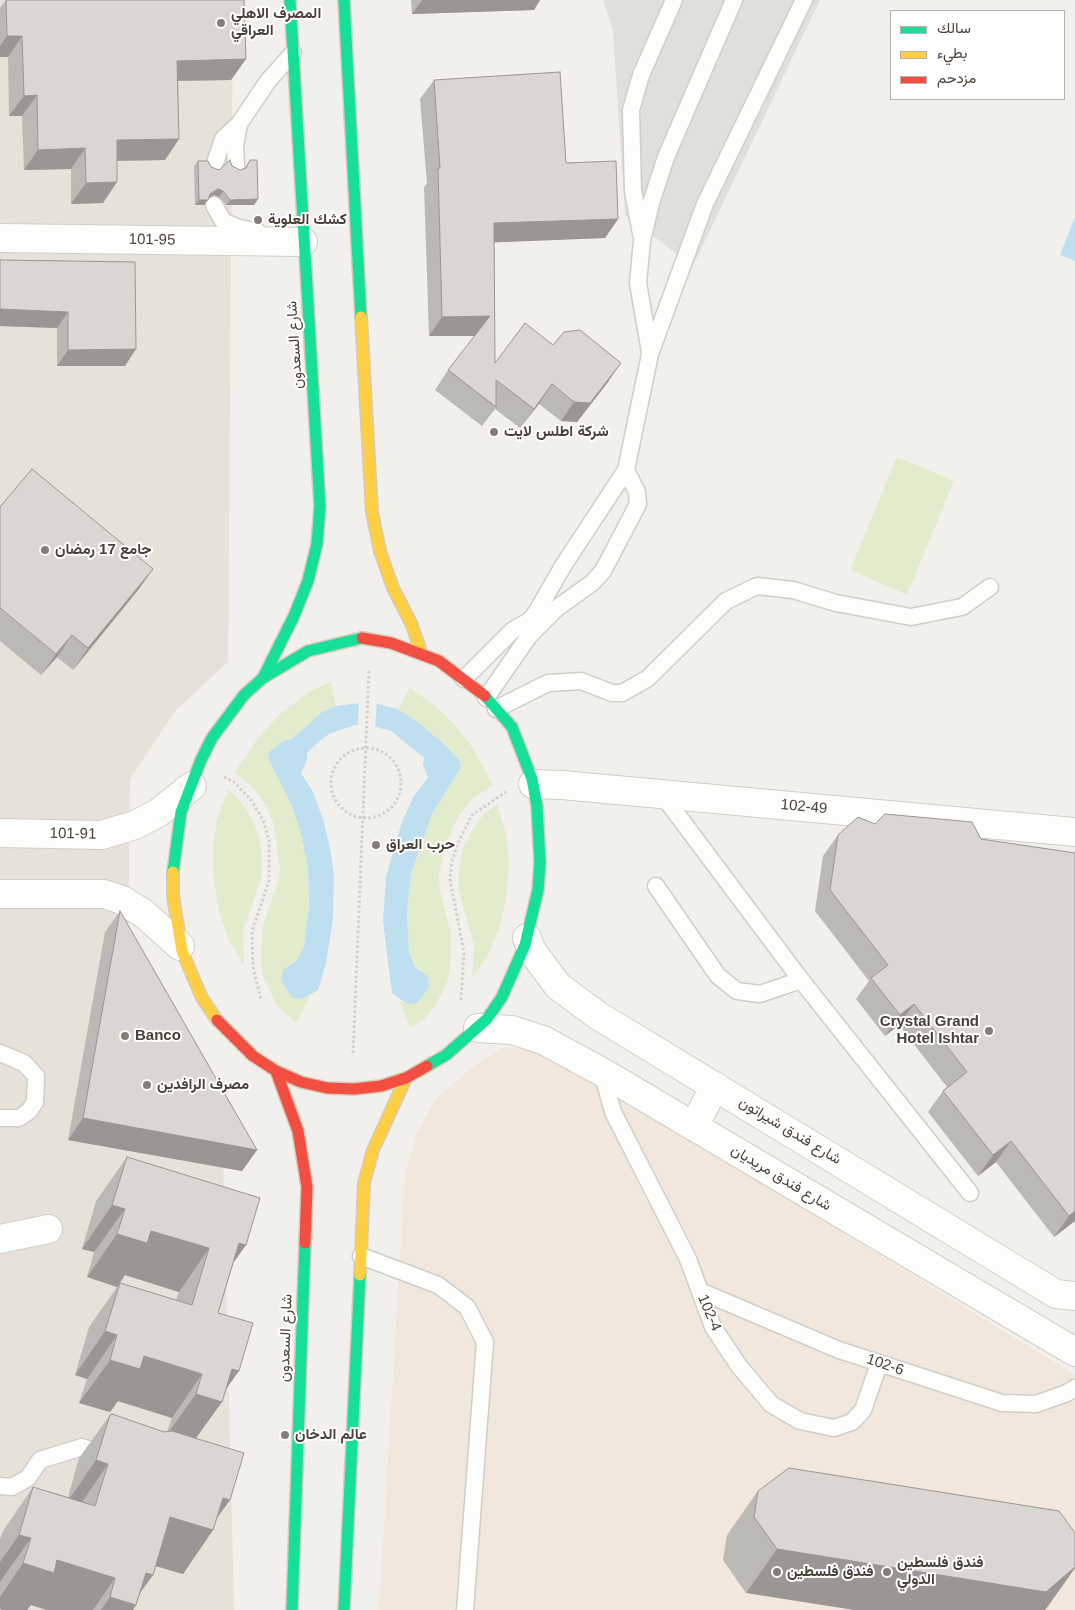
<!DOCTYPE html>
<meta charset="utf-8">
<style>
body{margin:0}
#map{position:relative;width:1075px;height:1610px;overflow:hidden;background:#f2f0ec;font-family:Helvetica,Vazirmatn,sans-serif}
canvas{display:block}
.legend{position:absolute;left:890px;top:10px;width:175px;height:90px;box-sizing:border-box;background:#fff;border:1px solid #b6b3af;margin:0;padding:6px 9px;list-style:none;font-size:15px;color:#494137}
.legend li{display:flex;align-items:center;gap:10px;height:25px}
.legend b{width:25px;border:1px solid #b6b3af}
</style>
<div id="map">
<canvas width="1075" height="1610"></canvas>
<ul class="legend">
<li><b style="height:6px;background:#16e098"></b>سالك</li>
<li><b style="height:6px;background:#ffcf43"></b>بطيء</li>
<li><b style="height:6px;background:#f24e42"></b>مزدحم</li>
</ul>
</div>
<script>
const g = document.querySelector('canvas').getContext('2d');
g.lineJoin = 'round';
function fillPath(path, color) {
  g.fillStyle = color;
  g.fill(path, 'evenodd');
}
function shape(rows) {
  const path = new Path2D();
  for (const r of rows) {
    if (r.length === 3) {
      path.moveTo(r[0] + r[2], r[1]);
      path.arc(r[0], r[1], r[2], 0, 2 * Math.PI);
      continue;
    }
    path.moveTo(r[0], r[1]);
    for (let i = 2; i < r.length; i += 2) path.lineTo(r[i], r[i + 1]);
  }
  return path;
}
function strokePath(path, color, width, dash) {
  g.strokeStyle = color;
  g.lineWidth = width;
  g.lineCap = dash ? 'butt' : 'round';
  g.setLineDash(dash || []);
  g.stroke(path);
}
function label(font, color, halo, rows, align = 'center') {
  g.font = font + ' Helvetica,Vazirmatn,sans-serif';
  g.lineWidth = 4;
  g.setLineDash([]);
  g.textBaseline = 'middle';
  g.strokeStyle = halo;
  g.fillStyle = color;
  for (const [text, x, y, turn = 0] of rows) {
    g.save();
    g.translate(x, y);
    g.rotate((+turn || 0) * Math.PI / 180);
    g.textAlign = isNaN(turn) ? turn : align;
    if (halo) g.strokeText(text, 0, 0);
    g.fillText(text, 0, 0);
    g.restore();
  }
}
const residential = shape([
 [0,0,233,0,228,662,175,711,130,779,128,945,222,1109,234,1610,0,1610]
]);
const commercial = shape([
 [504,1048,545,1050,1075,1375,1075,1610,379,1610,405,1174,418,1131,436,1099,475,1065]
]);
const green = shape([
 [897,457,954,481,907,595,850,570],
 [331,682,336,706,322,712,292,739,283,741,268,758,293,808,302,838,308,869,309,906,304,946,297,960,289,964,302,999,310,996,297,1023,283,1012,274,1000,263,975,261,958,263,925,278,882,280,868,273,822,266,805,254,789,235,772,258,738,280,714,310,691],
 [410,688,438,708,453,723,473,748,493,785,472,799,459,815,445,845,439,875,440,890,451,934,450,968,447,983,434,1008,424,1019,410,1028,399,1000,407,1004,422,970,414,966,409,951,407,911,411,874,432,814,461,767,460,761,446,746,419,723,398,709],
 [228,789,242,803,253,821,259,836,262,857,262,876,243,931,244,965,229,941,219,911,214,882,213,850,217,819],
 [497,804,506,834,509,865,506,898,500,926,488,955,472,978,474,945,458,888,459,870,463,849,470,834,482,816]
]);
const parking = shape([
 [603,0,820,0,693,266,625,215,613,31]
]);
const water = shape([
 [1075,217,1075,261,1060,255],
 [369,702,398,709,419,723,446,746,460,761,461,767,432,814,411,874,407,911,409,951,414,966,428,977,429,987,417,1003,407,1004,392,993,383,921,386,877,402,822,414,796,428,778,423,765,424,758,391,731,373,726,355,725,329,734,317,743,307,753,307,760,301,773,313,792,323,819,330,848,334,875,333,919,326,963,318,990,302,999,292,998,281,980,283,970,297,960,304,946,309,906,308,869,302,838,293,808,268,758,269,752,283,741,292,739,322,712,336,706]
]);
const pier = shape([
 [359,700,377,701,375,730,358,728]
]);
const path = shape([
 [366,783,35],
 [224,777,234,782,251,800,263,820,269,840,269,881,252,931,253,967,261,1000],
 [461,1000,464,953,450,879,452,862,457,845,472,815,506,792],
 [353,1053,369,670]
]);
const lane = shape([
 [214,166,223,139,239,124],
 [236,166,235,146,239,124,268,81,293,53],
 [214,205,223,221,236,227,258,232],
 [641,234,633,190,631,110,641,75,674,0],
 [650,352,638,283,642,241,651,203,666,157,734,0],
 [464,679,513,630,529,621,536,613,563,566,626,470,650,354,705,204,804,0],
 [486,698,529,636,557,608,592,583,603,571,638,504,637,492,626,470],
 [496,709,548,683,581,681,612,693,622,693,647,679,726,601,757,586,793,590,836,603,911,617,962,607,990,587],
 [661,793,801,980,970,1193],
 [656,886,718,976,737,991,760,994,801,980],
 [0,1053,24,1063,36,1076,35,1102,29,1111,19,1118,0,1118],
 [602,1072,613,1112,688,1259,713,1327,739,1366,771,1404,800,1421,834,1428,852,1422,863,1410,879,1364],
 [361,1256,438,1285,467,1307,485,1342,465,1610],
 [700,1291,839,1350,1002,1403,1036,1404,1067,1393,1075,1388],
 [0,1486,12,1487,28,1478,40,1460,82,1447,106,1455]
]);
const street = shape([
 [0,238,303,242],
 [533,784,562,785,1075,832],
 [0,833,102,835,135,825,158,813,192,786],
 [0,894,104,894,122,900,143,913,180,946],
 [527,938,532,951,558,986,597,1015,1056,1294,1075,1296],
 [478,1028,512,1030,543,1040,602,1072,1075,1352],
 [694,1126,715,1086],
 [0,1239,48,1229]
]);
const fast = shape([
 [344,0,361,317],
 [263,678,294,616,308,581,317,544,320,507,290,0],
 [173,872,181,812,201,760,212,738,244,695,263,678,308,651,362,638],
 [427,1066,446,1055,487,1019,502,997,525,945,538,890,540,862,537,806,532,779,512,727,485,696],
 [292,1610,305,1243],
 [344,1610,360,1275]
]);
const slow = shape([
 [361,317,372,512,380,551,393,588,411,623,422,654],
 [173,872,173,896,182,951,202,998,217,1020],
 [360,1275,364,1183,373,1150,406,1078]
]);
const jam = shape([
 [362,638,391,643,439,661,485,696],
 [217,1020,253,1056,276,1071,301,1082,327,1088,354,1089,381,1086,406,1078,427,1066],
 [276,1071,298,1131,307,1187,305,1243]
]);
const wall = shape([
 [6,0,244,0,246,59,231,80,178,81,179,139,165,160,117,161,103,203,71,204,71,169,24,170,22,116,9,116,8,57,0,57,0,8],
 [411,0,540,0,534,10,412,14],
 [434,80,566,163,618,219,605,238,494,242,495,363,553,345,608,382,577,422,561,421,539,404,520,428,495,409,482,426,435,390,448,370,475,336,429,336,424,187,427,183,420,99],
 [250,160,258,199,254,205,226,205,219,197,214,195,209,198,204,205,195,205,194,166,198,161,211,167,219,170,232,166,240,170,244,169],
 [0,260,135,262,125,366,57,366,57,328,0,326],
 [0,507,153,569,138,590,73,670,57,657,41,675,0,641],
 [875,824,981,839,1075,853,1075,1221,1054,1237,996,1162,978,1176,928,1112,943,1091,947,1087,899,1025,885,1036,856,999,869,981,815,911,823,856,838,835],
 [120,911,257,1150,242,1171,68,1140,105,932],
 [127,1157,233,1264,218,1313,226,1390,196,1438,217,1519,213,1530,183,1574,155,1566,153,1575,139,1594,136,1605,133,1610,47,1610,31,1605,27,1610,3,1610,0,1609,0,1539,3,1531,33,1487,68,1497,79,1458,110,1415,164,1432,167,1432,172,1418,118,1401,110,1412,79,1403,87,1379,75,1375,89,1327,120,1283,176,1300,179,1292,125,1275,117,1287,87,1277,94,1252,82,1249,96,1201],
 [758,1491,1075,1533,1075,1568,1046,1609,746,1593,723,1560,727,1535]
]);
const shadedWall = shape([
 [422,0,540,0,534,10,412,14],
 [7,36,22,36,8,57,0,57,0,46],
 [246,59,231,80,163,81,177,61],
 [37,95,22,116,9,116,24,96],
 [179,139,165,160,102,161,117,140],
 [85,148,71,169,24,170,38,150],
 [117,182,103,203,71,204,86,183],
 [218,189,223,191,219,197,214,195,206,200,210,194],
 [258,199,254,205,226,205,230,200],
 [199,200,208,200,204,205,195,205],
 [618,219,605,238,480,243,494,223],
 [0,309,68,312,57,328,0,326],
 [490,316,476,336,429,336,442,317],
 [136,349,125,366,57,366,68,350],
 [621,363,608,382,577,422,561,421,574,402],
 [552,384,539,404,520,428,534,409],
 [153,569,138,590,73,670,88,648],
 [72,635,57,657,41,675,56,654],
 [914,1004,899,1025,885,1036,900,1015],
 [83,1118,257,1150,242,1171,68,1140],
 [1011,1141,996,1162,978,1176,993,1155],
 [112,1205,125,1209,94,1252,82,1249],
 [1075,1211,1075,1221,1054,1237,1069,1216],
 [151,1231,209,1248,179,1292,125,1275,117,1287,87,1277,117,1234],
 [239,1243,246,1245,215,1289],
 [105,1331,117,1335,87,1379,75,1375],
 [144,1356,202,1374,172,1418,118,1401,110,1412,79,1403,110,1360],
 [232,1369,239,1371,218,1400,222,1402,191,1445,165,1437,196,1394],
 [96,1460,108,1464,78,1508,66,1504],
 [223,1498,230,1500,209,1529,213,1530,183,1574,139,1561,170,1517],
 [19,1535,31,1538,0,1582,0,1562],
 [777,1549,1075,1567,1075,1568,1045,1610,854,1610,746,1593],
 [57,1560,115,1578,93,1610,47,1610,31,1605,27,1610,3,1610,0,1609,0,1597,23,1563],
 [146,1573,153,1575,132,1604,136,1605,133,1610,101,1610,110,1597]
]);
const building = shape([
 [6,0,244,0,246,59,177,61,179,139,117,140,117,182,86,183,85,148,38,150,37,95,24,96,22,36,7,36,6,0],
 [560,72,566,163,616,161,618,219,494,223,495,363,525,323,553,345,564,332,580,330,621,363,590,403,574,402,552,384,534,409,496,380,496,407,448,370,490,316,442,317,438,168,440,168,434,80,560,72],
 [230,160,232,166,240,170,246,168,250,160,257,160,258,199,230,200,223,191,218,189,210,194,208,200,199,200,198,161,208,161,211,167,219,170,230,160],
 [0,260,135,262,136,349,68,350,68,312,0,309,0,260],
 [32,469,153,569,88,648,72,635,56,654,0,608,0,507,32,469],
 [885,814,972,822,981,839,1075,853,1075,1211,1069,1216,1011,1141,993,1155,943,1091,967,1072,914,1004,900,1015,871,978,888,965,830,890,838,835,858,817,875,824,885,814],
 [120,911,257,1150,83,1118,120,911],
 [127,1157,260,1198,246,1245,239,1243,218,1313,253,1323,239,1371,232,1369,222,1402,196,1394,202,1374,144,1356,140,1369,110,1360,117,1335,105,1331,120,1283,192,1305,209,1248,151,1231,147,1243,117,1234,125,1209,112,1205,127,1157],
 [112,1414,164,1432,172,1431,244,1453,230,1500,223,1498,213,1530,170,1517,153,1575,146,1573,136,1605,110,1597,115,1578,57,1560,54,1573,23,1563,31,1538,19,1535,33,1487,95,1506,108,1464,96,1460,110,1415,112,1414],
 [789,1468,1059,1511,1075,1533,1075,1567,1046,1592,777,1549,754,1517,758,1491,789,1468]
]);
const markers = [
 [221,23,5,"#847e76"],
 [258,220,5,"#847e76"],
 [494,432,5,"#847e76"],
 [45,550,5,"#847e76"],
 [376,845,5,"#847e76"],
 [989,1031,5,"#847e76"],
 [125,1036,5,"#847e76"],
 [147,1085,5,"#847e76"],
 [285,1435,5,"#847e76"],
 [777,1572,5,"#847e76"],
 [887,1572,5,"#847e76"]
];
const poiNames = [
 ["المصرف الاهلي",231,14],
 ["العراقي",231,31],
 ["كشك العلوية",268,220],
 ["شركة اطلس لايت",504,432],
 ["جامع 17 رمضان",55,550],
 ["حرب العراق",386,845],
 ["Crystal Grand",979,1022,"right"],
 ["Hotel Ishtar",979,1039,"right"],
 ["Banco",135,1036],
 ["مصرف الرافدين",157,1085],
 ["عالم الدخان",295,1435],
 ["فندق فلسطين",897,1563],
 ["الدولي",897,1580],
 ["فندق فلسطين",787,1572]
];
const streetNames = [
 ["101-95",152,240,1],
 ["شارع السعدون",295,345,-94],
 ["102-49",804,807,5],
 ["101-91",73,834,1],
 ["شارع فندق شيراتون",790,1131,31],
 ["شارع فندق مريديان",781,1178,31],
 ["102-4",709,1313,67],
 ["شارع السعدون",286,1338,-88],
 ["102-6",885,1365,19]
];
fillPath(residential, '#e6e1d9');
fillPath(commercial, '#f1e7dc');
fillPath(green, '#e2eccc');
fillPath(parking, '#e1dfdc');
fillPath(water, '#bddff0');
fillPath(pier, '#f2f0ec');
strokePath(lane, '#d0ceca', 19);
strokePath(street, '#d0ceca', 30);
strokePath(fast, '#d5cbb9', 14);
strokePath(slow, '#d5cbb9', 14);
strokePath(jam, '#d5cbb9', 14);
strokePath(path, '#d2d0cb', 3, [2.5, 2.5]);
strokePath(lane, '#fdfdfc', 16);
strokePath(street, '#fdfdfc', 28);
strokePath(fast, '#16e098', 11);
strokePath(slow, '#ffcf43', 11);
strokePath(jam, '#f24e42', 11);
fillPath(wall, '#bbb9b5');
fillPath(shadedWall, '#999694');
fillPath(building, '#dad7d3');
strokePath(building, '#999694', 1);
for (const [x, y, r, color] of markers) {
  const dot = new Path2D();
  dot.arc(x, y, r, 0, 2 * Math.PI);
  g.fillStyle = color;
  g.fill(dot);
  strokePath(dot, '#fff', 2);
}
label('bold 15px', '#494137', '#fff', poiNames, 'left');
label('15px', '#494137', '#fff', streetNames);
</script>
